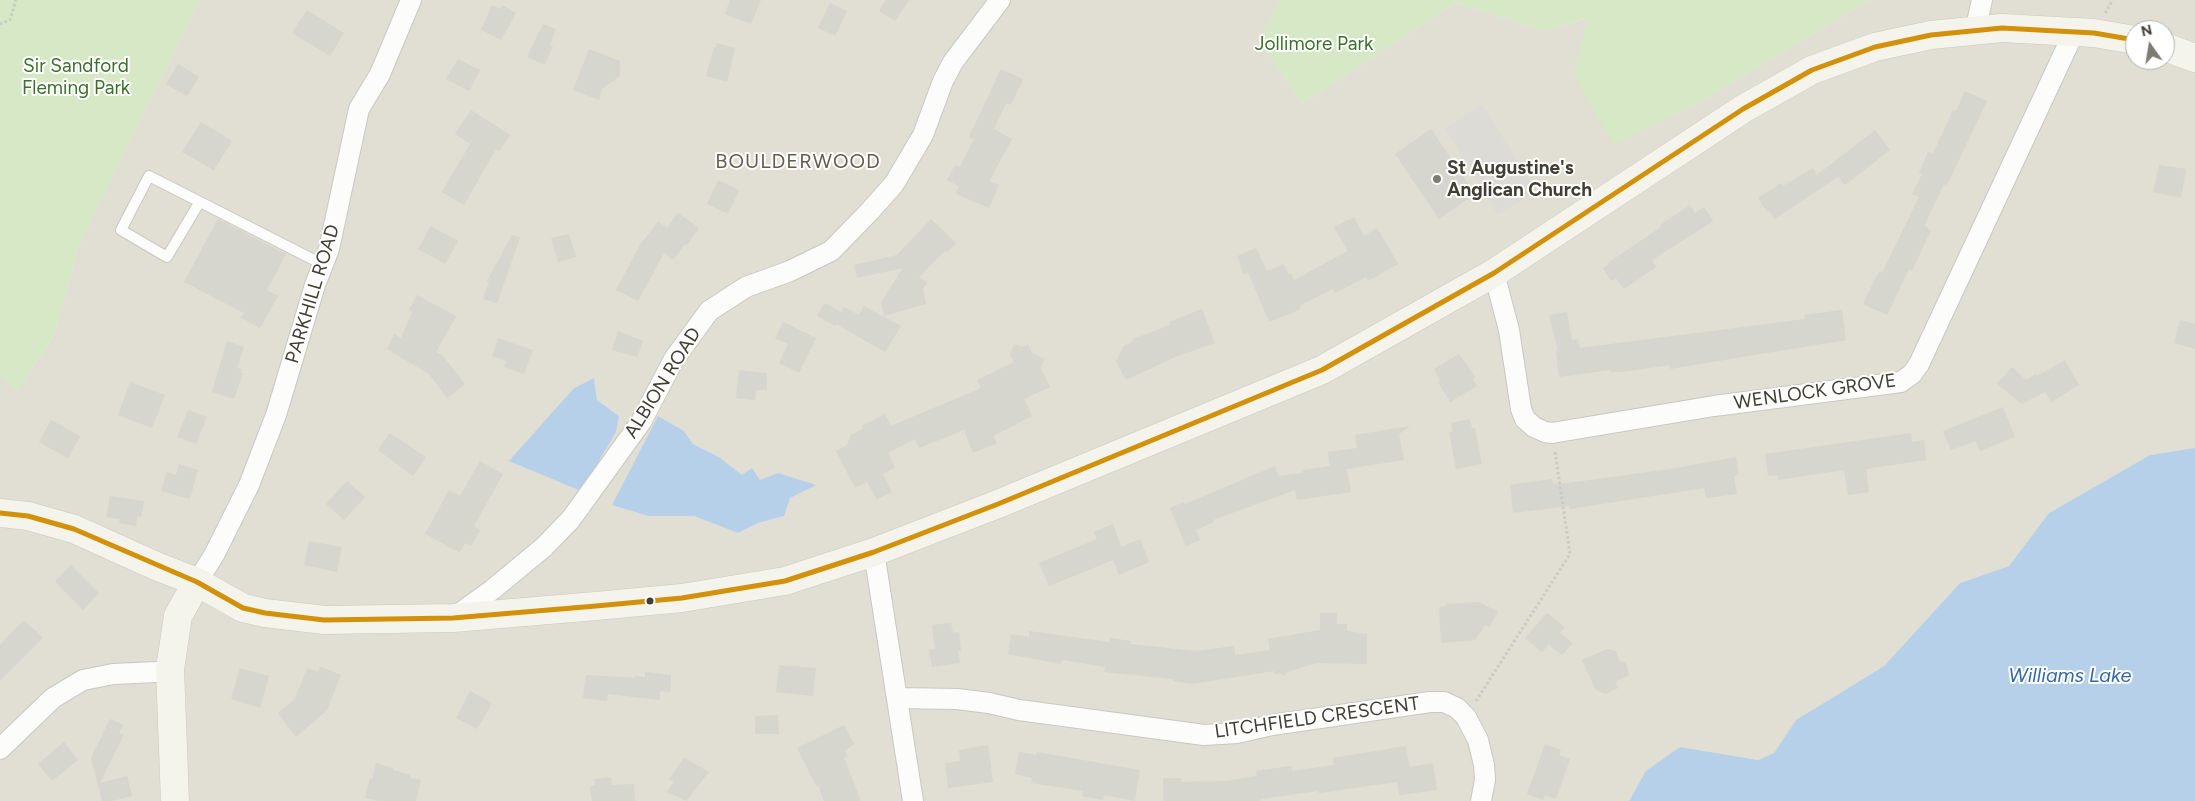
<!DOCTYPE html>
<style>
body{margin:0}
#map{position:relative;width:2195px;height:801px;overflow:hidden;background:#ecece6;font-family:Figtree,sans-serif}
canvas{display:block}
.north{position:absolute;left:2125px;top:20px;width:50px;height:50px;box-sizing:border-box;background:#fff;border:1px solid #b3b2ad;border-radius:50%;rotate:347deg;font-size:14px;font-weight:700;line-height:20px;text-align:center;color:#423e33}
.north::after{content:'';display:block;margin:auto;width:18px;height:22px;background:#7e7b72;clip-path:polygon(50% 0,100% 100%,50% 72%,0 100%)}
</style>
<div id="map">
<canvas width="2195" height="801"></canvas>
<div class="north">N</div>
</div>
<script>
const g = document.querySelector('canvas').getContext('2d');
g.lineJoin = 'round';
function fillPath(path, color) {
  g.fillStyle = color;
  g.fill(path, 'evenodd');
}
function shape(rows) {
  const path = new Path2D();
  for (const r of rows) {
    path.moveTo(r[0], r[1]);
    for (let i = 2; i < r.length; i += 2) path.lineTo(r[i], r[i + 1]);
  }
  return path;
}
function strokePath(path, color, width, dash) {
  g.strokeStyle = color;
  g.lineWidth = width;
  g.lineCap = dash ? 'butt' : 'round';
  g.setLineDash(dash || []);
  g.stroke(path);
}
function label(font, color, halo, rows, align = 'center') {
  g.font = font + ' Figtree,sans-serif';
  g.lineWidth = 4;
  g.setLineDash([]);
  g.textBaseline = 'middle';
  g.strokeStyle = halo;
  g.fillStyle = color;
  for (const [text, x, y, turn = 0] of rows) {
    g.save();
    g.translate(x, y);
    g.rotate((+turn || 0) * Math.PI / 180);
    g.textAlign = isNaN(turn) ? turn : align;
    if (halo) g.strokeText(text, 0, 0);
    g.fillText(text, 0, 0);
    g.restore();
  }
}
const residential = shape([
 [200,0,1279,0,1260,41,1302,104,1455,3,1546,31,1588,18,1613,144,1704,100,1870,0,2195,0,2195,448,2150,455,2049,513,2009,566,1960,583,1884,666,1796,720,1774,753,1758,760,1680,747,1631,796,1629,801,0,801,0,375,17,392,55,333,78,247],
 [2135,30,2165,30,2165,60,2135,60],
 [594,378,597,400,619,416,510,461,574,388],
 [658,416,684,431,693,444,719,457,742,475,760,480,784,516,758,523,738,533,694,516,648,516,613,505]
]);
const green = shape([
 [0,0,200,0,78,247,55,333,17,392,0,375],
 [1279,0,1870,0,1704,100,1613,145,1573,75,1587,18,1546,31,1455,3,1302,104,1260,41]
]);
const parking = shape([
 [1482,105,1536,191,1498,215,1445,128]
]);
const water = shape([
 [594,378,597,400,619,416,616,432,581,491,509,461,574,388],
 [658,416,684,431,693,444,719,457,742,475,752,468,760,480,778,473,816,485,790,498,784,516,758,523,738,533,694,516,648,516,612,505],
 [2195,448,2195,801,1629,801,1646,771,1680,747,1758,760,1774,753,1796,720,1884,666,1960,583,2009,566,2049,513,2150,455]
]);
const building = shape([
 [730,0,761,0,751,24,725,14],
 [886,0,909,0,895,21,879,11],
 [830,3,847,11,835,36,818,28],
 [492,5,500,9,502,5,516,13,501,40,481,30],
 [307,10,344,33,330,56,292,33],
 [543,24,556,29,550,45,553,46,545,65,527,57],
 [717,43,735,48,727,82,706,76,714,47,716,48],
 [589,49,620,61,620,76,602,89,599,100,573,90],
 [458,59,480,70,469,91,446,79],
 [178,64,199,77,187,96,166,84],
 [1001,69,1023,79,1011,105,1006,103,994,129,1012,139,989,181,999,185,989,208,956,194,959,186,947,180,955,165,960,167,974,139,969,137],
 [1965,91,1987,101,1947,185,1944,184,1924,226,1931,230,1912,271,1909,269,1887,315,1863,304,1879,271,1882,273,1919,197,1912,194,1922,174,1919,173,1928,152,1933,154,1953,110,1956,111],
 [471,110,510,135,499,151,496,149,464,205,442,192,470,144,455,134],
 [201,122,232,141,214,170,182,152],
 [1431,129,1475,194,1439,219,1395,154],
 [1875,130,1890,150,1845,185,1838,177,1775,219,1769,211,1767,212,1758,198,1781,183,1783,186,1813,168,1817,175],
 [2159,165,2186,169,2181,198,2153,192],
 [718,180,739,190,728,214,707,204],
 [1690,205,1695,213,1704,207,1713,221,1652,260,1656,267,1624,289,1616,278,1611,281,1603,268,1609,264,1608,263,1661,227,1660,225],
 [678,213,699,228,687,245,685,244,673,260,664,253,638,301,616,290,640,245,658,222,667,228],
 [1354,217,1364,236,1377,228,1398,264,1368,281,1366,277,1335,293,1333,289,1299,306,1301,309,1269,322,1248,272,1244,274,1237,256,1256,248,1267,271,1284,264,1289,275,1291,273,1294,280,1348,251,1334,227],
 [218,219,286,254,267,290,278,296,260,328,241,318,244,313,184,282],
 [931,219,956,243,947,252,945,251,919,277,927,282,923,289,926,304,884,316,881,302,903,268,857,278,854,265,897,255],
 [431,226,458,241,445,264,418,249],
 [569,234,576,257,558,262,551,238],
 [512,235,520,238,497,303,483,299,489,282,487,281],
 [417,295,456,316,436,352,442,355,465,384,447,398,429,374,387,349,394,334,401,338,412,312,409,310],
 [825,303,841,312,844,307,859,315,864,306,901,326,885,352,836,324,835,326,817,316],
 [1202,309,1215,343,1175,357,1126,380,1116,361,1124,346,1132,342,1133,339,1170,325,1169,322],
 [1842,310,1846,340,1670,369,1670,365,1622,372,1610,372,1610,370,1559,377,1556,351,1558,351,1549,315,1567,312,1572,340,1578,339,1580,348,1805,319,1804,315],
 [2180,320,2195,324,2195,349,2174,343],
 [783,322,816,338,799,373,779,363,788,344,775,338],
 [618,331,643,341,637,357,612,350],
 [498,338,533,350,524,374,504,367,506,361,492,356],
 [227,341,244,347,237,368,242,369,241,373,243,373,234,399,212,392],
 [1014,344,1022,347,1028,344,1032,353,1045,359,1040,367,1050,387,1024,399,1032,416,993,436,997,443,973,453,964,430,919,448,915,439,888,453,895,467,883,474,892,492,877,499,867,482,855,488,836,451,847,445,851,435,863,429,862,426,885,414,891,426,981,388,977,380,1014,362,1010,355],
 [1459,354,1475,377,1473,379,1477,386,1450,402,1438,382,1440,381,1434,369],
 [2065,360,2079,385,2051,402,2045,392,2022,404,1997,384,2012,367,2026,380,2036,374,2037,376],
 [739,370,767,373,767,390,756,390,755,400,736,398],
 [130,382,165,395,152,428,118,415],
 [2003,407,2015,437,1980,451,1976,441,1951,450,1943,431],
 [188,410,207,417,196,444,177,437],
 [1470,419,1472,428,1475,428,1482,464,1456,469,1449,432,1452,432,1451,423],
 [51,420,80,436,68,458,39,442],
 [1410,426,1399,434,1404,460,1347,469,1351,492,1297,500,1295,490,1213,520,1214,522,1196,530,1200,540,1186,546,1170,508,1184,502,1185,504,1275,466,1278,476,1303,473,1303,470,1330,466,1328,452,1357,448,1355,435],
 [390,433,426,457,413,476,378,450],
 [1911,433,1912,442,1924,440,1926,460,1866,469,1869,492,1848,495,1844,470,1778,480,1778,475,1768,476,1765,454],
 [1736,457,1739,475,1734,476,1737,494,1706,498,1704,488,1570,509,1569,506,1513,513,1510,485,1552,479,1553,485,1670,469],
 [480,461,503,474,474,526,480,530,471,546,465,543,460,552,445,546,444,544,425,534,449,490,460,496],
 [179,464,198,470,190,499,161,491,167,472,176,475],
 [347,481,365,497,344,520,326,504],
 [110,496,144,501,141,517,137,516,136,526,119,523,120,519,106,517],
 [1113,524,1121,547,1140,539,1149,562,1119,575,1113,560,1049,586,1039,563,1097,539,1094,532],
 [309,541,342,547,337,572,304,565],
 [71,565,99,593,83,610,55,582],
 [1479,602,1498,612,1489,627,1485,625,1475,640,1441,643,1439,607,1446,606,1447,604],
 [1320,613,1337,613,1337,624,1347,624,1347,631,1367,634,1367,664,1317,663,1287,672,1284,676,1280,673,1274,674,1274,671,1192,684,1173,681,1173,679,1104,672,1105,667,1062,660,1061,664,1008,654,1011,634,1029,637,1029,631,1109,642,1110,638,1131,641,1131,644,1176,649,1197,651,1234,646,1235,655,1270,650,1268,639,1320,630],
 [1547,613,1565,627,1560,633,1573,643,1562,655,1549,644,1542,652,1525,638],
 [24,620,43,638,0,681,0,645],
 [951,623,953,633,959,632,961,651,958,651,960,663,932,667,929,650,935,649,932,625],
 [1607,649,1616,651,1619,661,1626,663,1629,675,1615,682,1618,688,1606,694,1596,690,1582,660],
 [779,665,816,668,813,696,776,692],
 [321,667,341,675,327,710,296,737,278,713,295,699,307,668,318,672],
 [240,668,269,676,260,708,231,699],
 [645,672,671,675,670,692,660,691,660,700,608,694,607,701,583,698,586,675,635,678,635,676,645,677],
 [470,691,492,703,477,729,456,718],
 [778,715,779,734,755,734,755,716],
 [110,719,123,725,119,733,124,735,100,783,127,776,132,796,112,801,102,801,91,758],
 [844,725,854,744,845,751,847,756,844,758,861,801,824,801,818,785,816,786,797,748],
 [64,742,78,760,52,781,38,764],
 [1545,744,1561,750,1559,755,1570,759,1556,799,1545,795,1543,800,1527,794],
 [988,745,993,782,948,788,945,763,960,761,959,750],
 [1406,746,1409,767,1433,763,1437,790,1399,795,1397,782,1319,793,1318,791,1261,799,1261,801,1163,801,1163,778,1181,778,1181,782,1225,781,1257,776,1256,771,1291,766,1292,771,1334,765,1333,758],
 [1019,752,1036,755,1037,752,1140,770,1135,801,1104,795,1103,800,1082,796,1083,791,1031,783,1032,778,1015,774],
 [684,758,709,772,686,801,667,792,674,782,669,779],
 [376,763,393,768,393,770,410,775,411,778,421,780,416,801,378,801,365,798,370,778,372,779],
 [611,777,612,785,634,784,635,801,592,801,590,786,595,785,594,779]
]);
const path = shape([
 [2105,13,2113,0],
 [0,24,10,20,16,0],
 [1476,701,1570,554,1555,451]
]);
const lane = shape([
 [199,203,167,257,121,230,149,176,322,264]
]);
const street = shape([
 [1975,31,1982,0],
 [1494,273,1509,330,1521,409,1525,419,1534,427,1545,432,1552,433,1714,406,1901,382,1912,374,1919,364,2074,32],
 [874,552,913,801],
 [197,582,214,555,249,485,276,415,315,285,329,249,359,109,380,74,411,0],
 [453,618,492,590,544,547,571,519,641,422,674,359,709,311,746,287,790,271,831,251,870,211,894,184,923,135,943,81,953,62,1000,0],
 [898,698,957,699,989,703,1019,710,1204,735,1237,733,1272,725,1430,702,1444,702,1457,708,1466,717,1478,740,1484,765,1485,780,1481,801],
 [0,749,53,698,83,680,113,674,157,672,170,669]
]);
const secondary = shape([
 [2165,47,2195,58],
 [0,513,28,516,74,529,156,566,197,582,243,608,265,613,324,620,453,618,596,606,682,598,785,581,874,552,998,504,1322,370,1494,273,1743,109,1812,70,1875,47,1931,35,2002,28,2094,33,2135,40],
 [175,801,170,669,178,616,197,582]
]);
const bus1 = shape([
 [0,513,28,516,74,529,197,582,243,608,265,613,324,620,453,618,596,606,682,598,785,581,874,552,998,504,1322,370,1494,273,1743,109,1812,70,1875,47,1931,35,2002,28,2094,33,2135,40]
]);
const markers = [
 [1437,179,5,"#7e7b72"],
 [650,601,4.5,"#423e33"]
];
const parkNames = [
 ["Jollimore Park",1314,44],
 ["Sir Sandford",76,66],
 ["Fleming Park",76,88]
];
const poiNames = [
 ["St Augustine's",1447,168],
 ["Anglican Church",1447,190]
];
const streetNames = [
 ["PARKHILL ROAD",313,294,-73],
 ["ALBION ROAD",663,383,-58],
 ["WENLOCK GROVE",1815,392,-8],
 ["LITCHFIELD CRESCENT",1317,718,-8]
];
const neighbourhoodNames = [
 ["BOULDERWOOD",798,162]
];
const waterNames = [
 ["Williams Lake",2070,676]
];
fillPath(residential, '#e1ded3');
fillPath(green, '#d6e8c6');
fillPath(parking, '#dcdbd6');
fillPath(water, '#b7d0ea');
fillPath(building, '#d6d5ce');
strokePath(lane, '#c9c8c2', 12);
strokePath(street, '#c9c8c2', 22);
strokePath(secondary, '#cccabd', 29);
strokePath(path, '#cbcac5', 3, [2.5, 2.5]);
strokePath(lane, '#fcfcfb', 10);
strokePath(street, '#fcfcfb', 20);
strokePath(secondary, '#f4f4ed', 28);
strokePath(bus1, '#d3910a', 5);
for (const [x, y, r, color] of markers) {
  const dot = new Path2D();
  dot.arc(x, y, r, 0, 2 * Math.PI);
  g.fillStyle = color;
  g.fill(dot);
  strokePath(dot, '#fff', 2);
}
label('19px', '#3c702a', '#fff', parkNames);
label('bold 19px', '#423e33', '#fff', poiNames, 'left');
label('19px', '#423e33', '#fff', streetNames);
g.letterSpacing = '1px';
label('20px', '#645d4b', '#fff', neighbourhoodNames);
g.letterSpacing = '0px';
label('italic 20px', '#3268a8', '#fff', waterNames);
</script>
